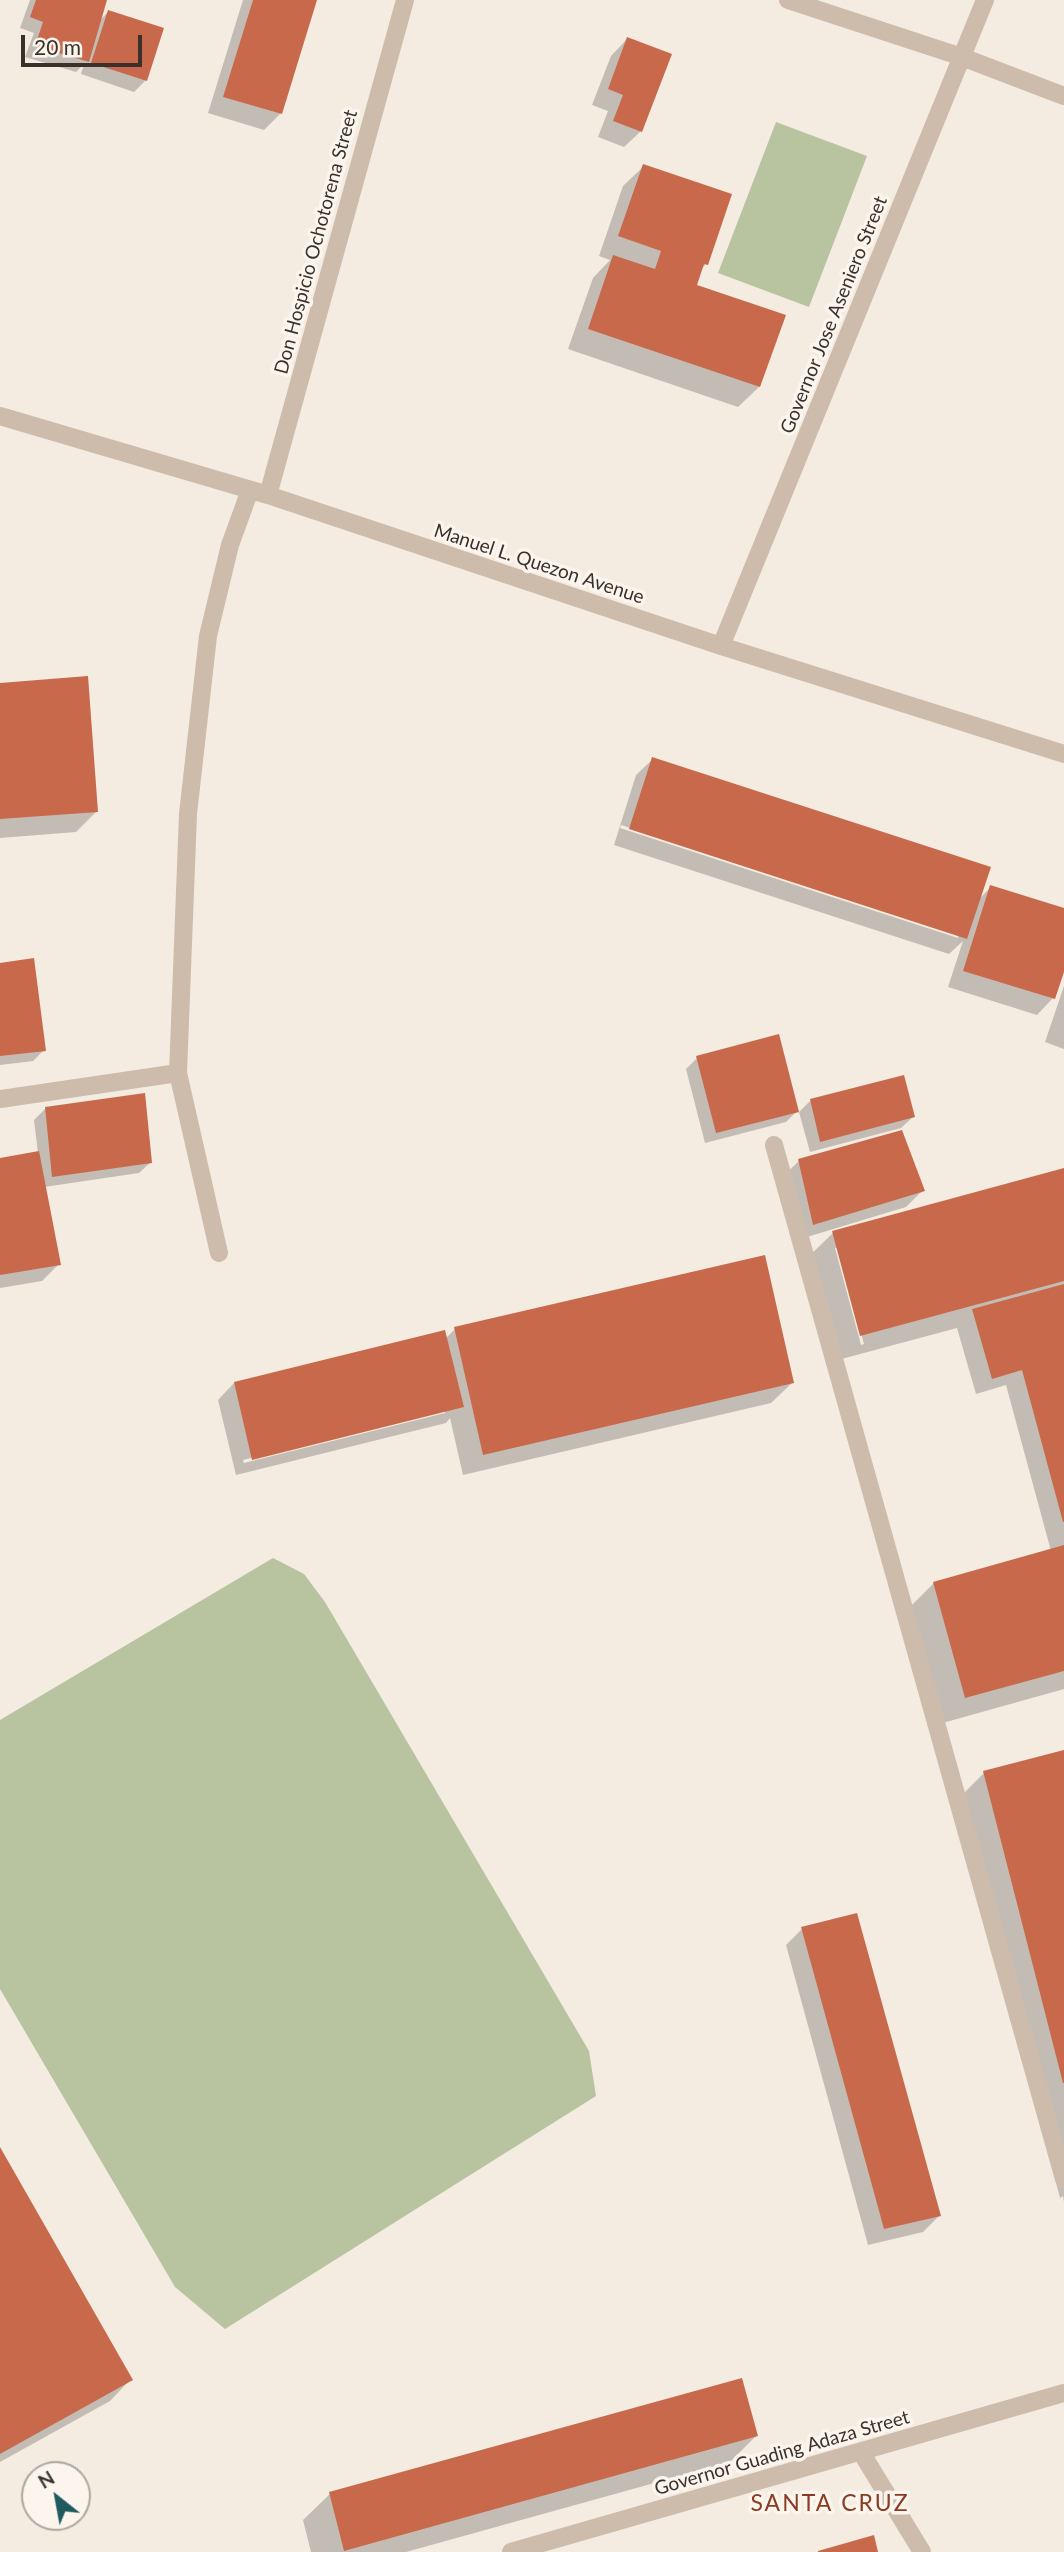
<!DOCTYPE html>
<style>
body{margin:0}
#map{position:relative;width:1064px;height:2552px;overflow:hidden;background:#f4ebe1;font-family:Lato,sans-serif}
canvas{display:block}
.north{position:absolute;left:21px;top:2461px;width:70px;height:70px;box-sizing:border-box;background:#fbf5ee;border:2px solid #aea6a0;border-radius:50%;rotate:329deg;font-size:19px;font-weight:700;line-height:28px;text-align:center;color:#3b302b}
.north::after{content:'';display:block;margin:auto;width:24px;height:32px;background:#1f5a5e;clip-path:polygon(50% 0,100% 100%,50% 72%,0 100%)}
.scale{position:absolute;left:21px;top:35px;width:121px;height:32px;box-sizing:border-box;border:4px solid #3b302b;border-top:0;padding-left:9px;font-size:21px;line-height:24px;white-space:nowrap;color:#3b302b;-webkit-text-stroke:5px #fbf5ee;paint-order:stroke}
</style>
<div id="map">
<canvas width="1064" height="2552"></canvas>
<div class="north">N</div>
<div class="scale">20 m</div>
</div>
<script>
const g = document.querySelector('canvas').getContext('2d');
g.lineJoin = 'round';
function fillPath(path, color) {
  g.fillStyle = color;
  g.fill(path, 'evenodd');
}
function shape(rows) {
  const path = new Path2D();
  for (const r of rows) {
    path.moveTo(r[0], r[1]);
    for (let i = 2; i < r.length; i += 2) path.lineTo(r[i], r[i + 1]);
  }
  return path;
}
function strokePath(path, color, width, dash) {
  g.strokeStyle = color;
  g.lineWidth = width;
  g.lineCap = dash ? 'butt' : 'round';
  g.setLineDash(dash || []);
  g.stroke(path);
}
function label(font, color, halo, rows, align = 'center') {
  g.font = font + ' Lato,sans-serif';
  g.lineWidth = 7;
  g.setLineDash([]);
  g.textBaseline = 'middle';
  g.strokeStyle = halo;
  g.fillStyle = color;
  for (const [text, x, y, turn = 0] of rows) {
    g.save();
    g.translate(x, y);
    g.rotate((+turn || 0) * Math.PI / 180);
    g.textAlign = isNaN(turn) ? turn : align;
    if (halo) g.strokeText(text, 0, 0);
    g.fillText(text, 0, 0);
    g.restore();
  }
}
const green = shape([
 [776,122,867,156,809,307,718,273],
 [273,1558,304,1574,325,1602,589,2051,596,2096,225,2329,175,2287,0,1989,0,1720]
]);
const shadow = shape([
 [30,0,105,0,99,21,108,12,162,29,145,81,134,92,81,74,84,64,76,72,25,57,34,33,20,28],
 [243,0,315,0,280,114,264,130,208,113],
 [627,39,641,131,624,147,598,137,608,111,592,105,611,56],
 [644,166,706,264,700,270,694,286,759,387,738,407,568,349,593,278,610,260,599,256,623,186],
 [0,684,97,811,76,832,0,838],
 [653,759,978,900,991,887,1064,910,1064,966,1053,998,1037,1015,948,987,963,941,949,954,614,845,636,775],
 [621,825,958,934,958,938,620,828],
 [0,964,44,1050,33,1061,0,1065],
 [1064,986,1064,1049,1045,1042],
 [697,1058,797,1111,786,1122,705,1143,686,1069],
 [810,1101,913,1117,901,1128,810,1152,799,1112],
 [45,1109,151,1162,139,1173,44,1187,59,1264,42,1281,0,1288,0,1160,38,1153,34,1120],
 [799,1161,923,1190,906,1207,797,1240,782,1177],
 [1064,1170,1064,1689,939,1724,907,1610,934,1583,1051,1551,1006,1385,976,1394,957,1328,834,1361,806,1259,835,1231],
 [835,1248,838,1248,864,1344,861,1345],
 [455,1329,792,1383,771,1403,463,1475,450,1418,446,1423,236,1475,218,1400,234,1383,445,1339],
 [445,1410,445,1413,244,1463,243,1460],
 [1064,1752,1064,2202,1063,2196,1060,2198,957,1800,984,1773],
 [802,1929,939,2216,923,2232,868,2245,786,1945],
 [0,2151,130,2380,110,2401,0,2462],
 [756,2436,730,2462,406,2552,311,2552,303,2520,330,2494]
]);
const building = shape([
 [36,0,107,0,89,62,35,46,43,22,30,17],
 [253,0,317,0,282,114,223,97],
 [108,10,164,28,147,81,91,63],
 [627,37,672,54,642,132,613,121,623,95,608,89],
 [643,164,732,194,708,265,704,264,697,285,786,315,760,387,588,329,613,255,655,269,661,251,618,236],
 [88,676,98,812,0,819,0,683],
 [652,757,991,867,967,939,629,829],
 [990,885,1064,908,1064,972,1055,999,963,971],
 [34,958,46,1051,0,1056,0,963],
 [779,1034,799,1112,716,1133,696,1056],
 [904,1075,915,1117,820,1142,810,1099],
 [145,1093,152,1163,52,1177,45,1107],
 [902,1130,925,1191,813,1225,798,1159],
 [39,1151,61,1265,0,1275,0,1158],
 [1064,1168,1064,1281,860,1336,832,1231],
 [765,1255,794,1383,483,1455,454,1327],
 [1064,1284,1064,1522,1063,1522,1022,1370,992,1379,972,1309],
 [445,1330,464,1407,252,1460,234,1382],
 [1064,1545,1064,1671,965,1698,933,1582],
 [1064,1750,1064,2083,1063,2083,983,1771],
 [857,1913,941,2216,884,2229,801,1927],
 [0,2147,133,2380,0,2454],
 [742,2378,758,2436,344,2551,329,2492],
 [874,2535,878,2552,818,2552,818,2551]
]);
const service = shape([
 [774,1145,1064,2179]
]);
const minor = shape([
 [788,0,962,57,1064,96],
 [0,416,268,495,721,646,1064,754],
 [268,495,405,0],
 [721,646,985,0],
 [0,1099,178,1073],
 [219,1253,178,1073,188,814,208,636,230,545,250,490],
 [861,2452,922,2552]
]);
const tertiary = shape([
 [511,2552,1064,2393]
]);
const streetNames = [
 ["Don Hospicio Ochotorena Street",316,242,-75],
 ["Governor Jose Aseniero Street",834,315,-68],
 ["Manuel L. Quezon Avenue",539,564,18],
 ["Governor Guading Adaza Street",782,2453,-16]
];
const quarterNames = [
 ["SANTA CRUZ",830,2504]
];
fillPath(green, '#b8c4a0');
fillPath(shadow, '#0003');
fillPath(building, '#c8694b');
strokePath(service, '#cdbbac', 18);
strokePath(minor, '#cdbbac', 18);
strokePath(tertiary, '#cdbbac', 18);
label('19px', '#3b302b', '#fbf5ee', streetNames);
g.letterSpacing = '2px';
label('23px', '#8c3b22', '#fbf5ee', quarterNames);
g.letterSpacing = '0px';
</script>
